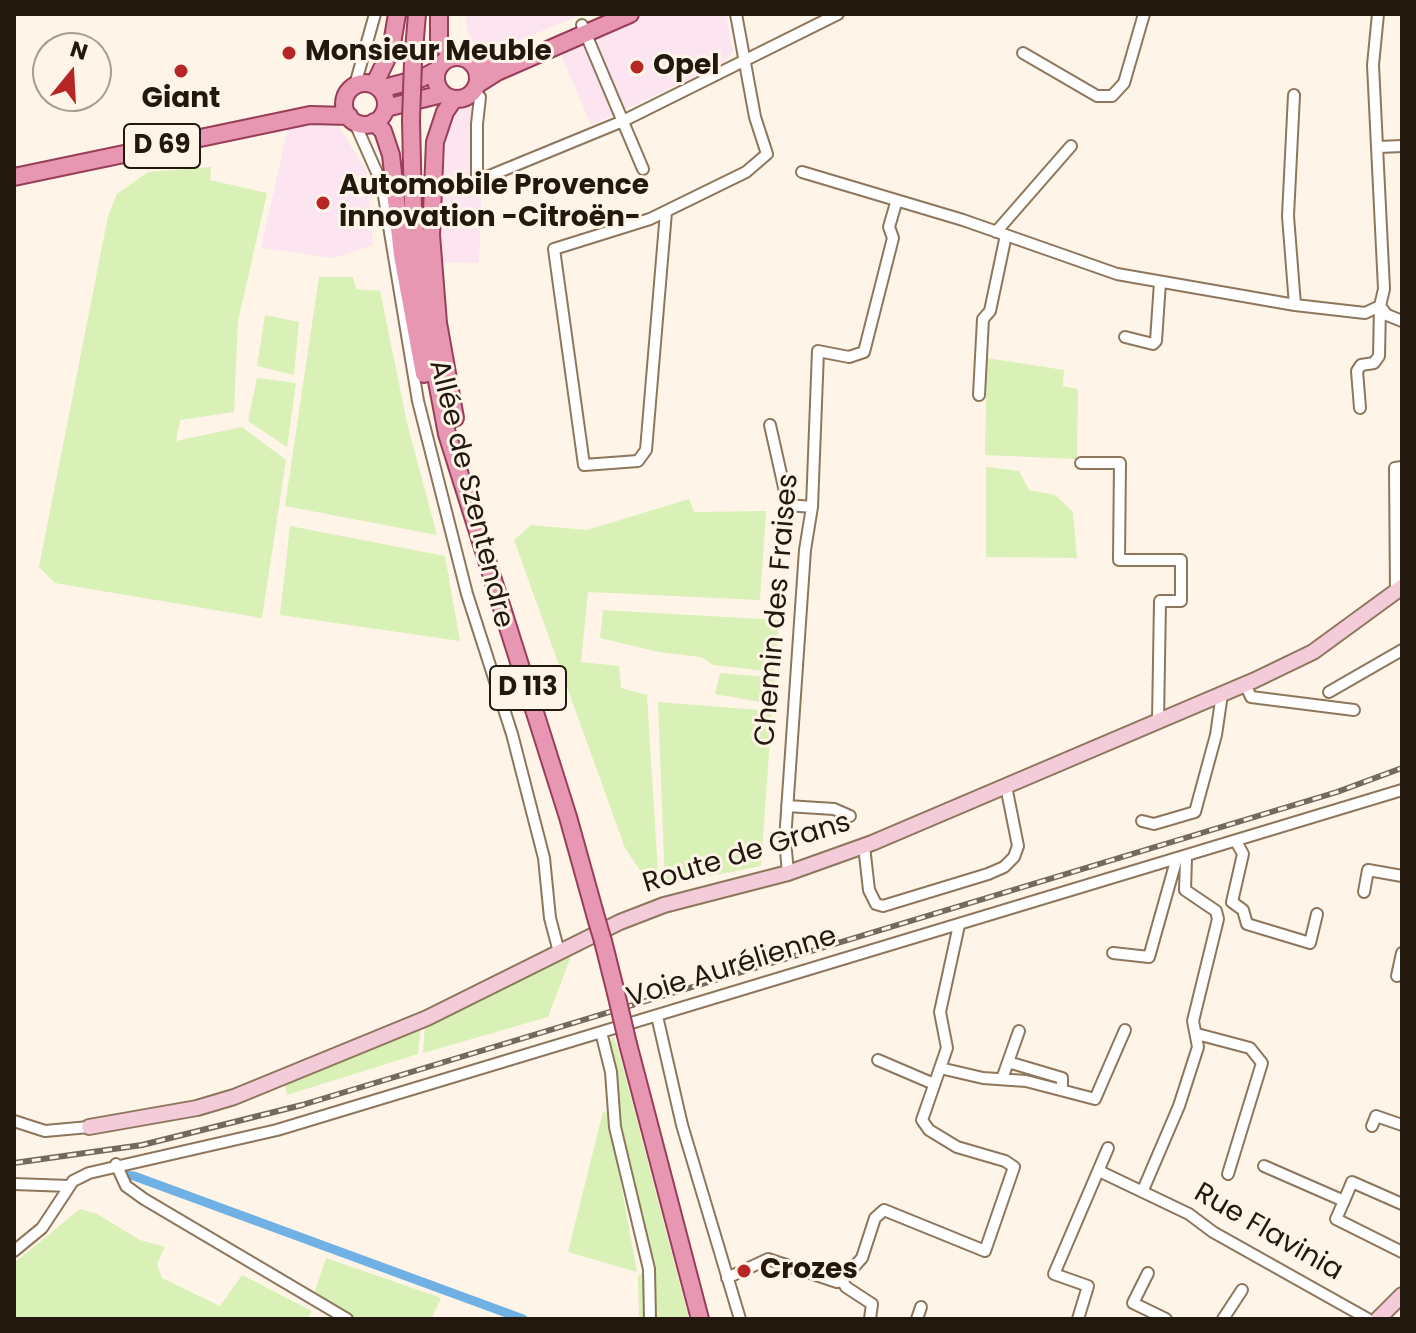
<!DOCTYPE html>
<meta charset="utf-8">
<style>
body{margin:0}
#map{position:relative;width:1416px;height:1333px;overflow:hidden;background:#fff4e8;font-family:Poppins,sans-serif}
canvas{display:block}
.frame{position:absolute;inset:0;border:16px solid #22180e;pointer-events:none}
.north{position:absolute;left:32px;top:32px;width:80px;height:80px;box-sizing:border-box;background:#fff4e8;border:2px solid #a79c91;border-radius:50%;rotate:18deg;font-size:22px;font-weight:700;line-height:32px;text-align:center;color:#22180e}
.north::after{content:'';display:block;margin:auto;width:28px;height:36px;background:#b62624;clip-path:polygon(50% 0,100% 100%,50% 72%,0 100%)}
</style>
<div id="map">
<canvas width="1416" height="1333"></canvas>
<div class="frame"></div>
<div class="north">N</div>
</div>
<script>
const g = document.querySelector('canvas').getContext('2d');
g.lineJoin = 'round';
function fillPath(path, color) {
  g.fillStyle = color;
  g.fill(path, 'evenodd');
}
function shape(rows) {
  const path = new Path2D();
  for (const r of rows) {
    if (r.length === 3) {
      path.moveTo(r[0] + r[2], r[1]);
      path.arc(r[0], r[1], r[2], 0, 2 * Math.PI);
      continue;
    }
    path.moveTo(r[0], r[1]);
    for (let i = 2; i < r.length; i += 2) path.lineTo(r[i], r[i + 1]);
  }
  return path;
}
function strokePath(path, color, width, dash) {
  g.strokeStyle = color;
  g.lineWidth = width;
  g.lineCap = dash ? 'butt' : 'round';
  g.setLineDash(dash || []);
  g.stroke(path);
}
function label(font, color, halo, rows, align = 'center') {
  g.font = font + ' Poppins,sans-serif';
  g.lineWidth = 6;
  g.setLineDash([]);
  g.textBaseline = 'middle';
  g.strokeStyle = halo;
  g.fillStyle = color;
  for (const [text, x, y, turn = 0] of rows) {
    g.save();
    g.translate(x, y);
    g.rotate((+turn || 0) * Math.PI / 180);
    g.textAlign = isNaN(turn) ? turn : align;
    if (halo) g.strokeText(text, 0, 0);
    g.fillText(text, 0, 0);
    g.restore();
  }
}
const commercial = shape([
 [465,14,583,14,479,57,468,33],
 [643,14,726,14,733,51,725,63,591,125,560,52],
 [469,104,484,112,479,263,439,262,438,233,449,113],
 [326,122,337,124,367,171,373,245,334,258,261,248,288,128]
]);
const green = shape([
 [211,167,210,180,267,193,238,321,234,412,180,420,176,441,242,427,286,460,262,618,55,583,39,567,108,216,117,194,148,172],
 [319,277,353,277,356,289,380,291,408,427,437,535,285,506],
 [265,315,299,322,294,375,257,366],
 [987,358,1064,370,1063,386,1078,389,1077,459,985,455],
 [257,378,296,383,287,447,248,421],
 [986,467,1019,471,1029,490,1055,495,1073,512,1077,558,986,557],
 [689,499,694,512,766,511,760,600,588,592,581,662,619,666,621,688,647,695,659,891,654,891,625,848,514,540,531,525,587,530],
 [290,526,445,556,460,641,280,615],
 [603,610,779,620,774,672,713,665,701,657,659,652,600,638],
 [720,673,775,678,772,704,715,694],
 [658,702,772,711,761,866,665,885],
 [571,956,548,1017,423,1053,425,1025],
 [421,1025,418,1054,287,1095,284,1082],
 [613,1036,619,1052,689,1319,639,1319,638,1276,653,1266,619,1120,619,1086,610,1044],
 [603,1112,608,1113,637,1272,568,1252],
 [80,1209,97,1214,140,1240,165,1247,157,1264,162,1278,220,1306,242,1275,312,1311,307,1319,14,1319,14,1263],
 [326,1258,441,1298,431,1319,357,1319,314,1294]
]);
const canal = shape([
 [121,1175,134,1176,523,1319]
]);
const street = shape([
 [582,25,643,169],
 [1023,53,1097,96,1112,96,1124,83,1144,14],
 [355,85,375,14],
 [474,92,480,97,477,124,477,181,623,121,838,14],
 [1294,95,1288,216,1295,305],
 [354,121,382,184,418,401,467,594,512,734,544,858,550,918,559,952],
 [1379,147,1402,146],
 [802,172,963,220,1117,274,1295,305,1365,313,1380,306,1387,315,1402,321],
 [666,212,646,450,638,461,584,465,554,249,650,219,746,172,767,154,755,117,736,14],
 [996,232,1071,146],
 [1125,337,1153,344,1156,341,1160,282],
 [979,395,983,319,990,311,1006,235],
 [1360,408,1357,371,1361,365,1374,363,1379,356,1380,306,1384,289,1373,65,1378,14],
 [770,425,788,505,812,507],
 [1081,463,1120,463,1119,560,1181,560,1181,601,1160,601,1158,721],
 [1396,593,1395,468,1402,467],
 [1245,684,1251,697,1354,710],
 [1329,692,1402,650],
 [787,806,834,809,850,816],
 [1142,821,1154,824,1195,812,1216,735,1222,694],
 [1237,843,1243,854,1232,902,1243,910,1247,924,1310,943,1317,914],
 [864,846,869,890,876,904,883,906,988,874,1004,867,1014,857,1018,846,1006,786],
 [788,873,785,840,805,550,812,507,818,351,849,357,864,352,893,238,889,227,896,203],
 [1364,892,1368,870,1402,876],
 [1113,953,1149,957,1176,861],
 [1397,976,1402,953],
 [657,1016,682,1125,740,1319],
 [601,1032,611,1072,615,1127,649,1269,650,1319],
 [1197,1034,1250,1048,1262,1063,1228,1174],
 [878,1060,934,1084],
 [1008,1062,1062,1078,1062,1089],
 [940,1068,983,1078,1026,1081,1095,1099,1125,1030],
 [1002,1079,1019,1031],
 [14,1121,45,1131,89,1127],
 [1372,1126,1376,1116,1402,1125],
 [116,1164,126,1186,144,1199,347,1319],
 [1264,1166,1344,1201,1336,1219,1402,1252],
 [1099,1171,1189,1214,1213,1232,1368,1319],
 [14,1184,69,1186],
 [1143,1190,1179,1106,1198,1047,1193,1021,1218,919,1216,911,1185,890,1186,858],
 [1344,1201,1352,1182,1402,1204],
 [14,1251,42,1228,73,1181,89,1173,277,1130,1402,790],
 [1148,1273,1133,1303,1166,1319],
 [727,1278,768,1259,837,1282,842,1280,862,1258,875,1218,884,1210,985,1251,1014,1167,1005,1161,957,1147,929,1130,922,1120,947,1048,940,1012,959,925],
 [842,1280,846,1287,872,1304,870,1319],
 [917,1319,921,1307],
 [1078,1319,1088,1286,1054,1274,1108,1148],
 [1223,1319,1242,1290]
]);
const secondary = shape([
 [89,1127,197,1108,234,1097,427,1018,620,922,664,905,788,873,872,843,1255,680,1313,652,1402,587],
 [1378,1319,1402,1295]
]);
const primary = shape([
 [439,14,439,40,453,57],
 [457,78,21],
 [413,62,417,14],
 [473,64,488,64,505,58],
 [365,104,21],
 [478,84,497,72,630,14],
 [374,85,391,50,397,14],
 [380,89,422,78,437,70],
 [454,99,445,112,435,142,431,235,438,323,455,418],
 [386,108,442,94],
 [411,120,413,209,421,297,447,434,568,817,597,921],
 [374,122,383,131,391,155,402,255,424,374],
 [14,177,310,115,349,116],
 [603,941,616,993],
 [628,1044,700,1319]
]);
const rail = shape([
 [14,1163,142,1145,302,1105,1337,792,1402,768]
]);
const primaryBridge = shape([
 [411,120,413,62],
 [597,921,603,941],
 [616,993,628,1044]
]);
const markers = [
 [289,53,8,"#b62624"],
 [637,67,8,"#b62624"],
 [181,71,8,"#b62624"],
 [323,203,8,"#b62624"],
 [744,1271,8,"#b62624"]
];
const shields = [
 [162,146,76],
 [528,688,76]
];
const shieldNames = [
 ["D 69",162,146],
 ["D 113",528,688]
];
const poiNames = [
 ["Monsieur Meuble",305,53],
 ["Opel",653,67],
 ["Giant",181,100,"center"],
 ["Automobile Provence",339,187],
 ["innovation -Citroën-",339,219],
 ["Crozes",760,1271]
];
const streetNames = [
 ["Allée de Szentendre",470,494,76],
 ["Chemin des Fraises",778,610,-85],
 ["Route de Grans",747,854,-17],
 ["Voie Aurélienne",732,968,-17],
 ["Rue Flavinia",1268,1233,30]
];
fillPath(commercial, '#fce4f1');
fillPath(green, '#d9f0b7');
strokePath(canal, '#6fb1e4', 9);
strokePath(street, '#8e765c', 14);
strokePath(secondary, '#8e765c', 18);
strokePath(primary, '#993e58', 20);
strokePath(street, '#fff', 10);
strokePath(secondary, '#f4cbd9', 14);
strokePath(primary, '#e897b3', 16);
strokePath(rail, '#74695f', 6);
strokePath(rail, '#fff4e8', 3, [9]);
strokePath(primaryBridge, '#993e58', 20, []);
strokePath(primaryBridge, '#e897b3', 16);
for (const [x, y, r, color] of markers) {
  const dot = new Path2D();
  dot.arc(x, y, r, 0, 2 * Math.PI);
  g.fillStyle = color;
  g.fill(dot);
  strokePath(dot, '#fff4e8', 3);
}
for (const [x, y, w] of shields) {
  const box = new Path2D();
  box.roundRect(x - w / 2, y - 22, w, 44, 6);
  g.fillStyle = '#fff4e8';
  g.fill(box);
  strokePath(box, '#22180e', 2);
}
label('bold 26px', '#22180e', null, shieldNames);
label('bold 28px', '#22180e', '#fff4e8', poiNames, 'left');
label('28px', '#22180e', '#fff4e8', streetNames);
</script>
